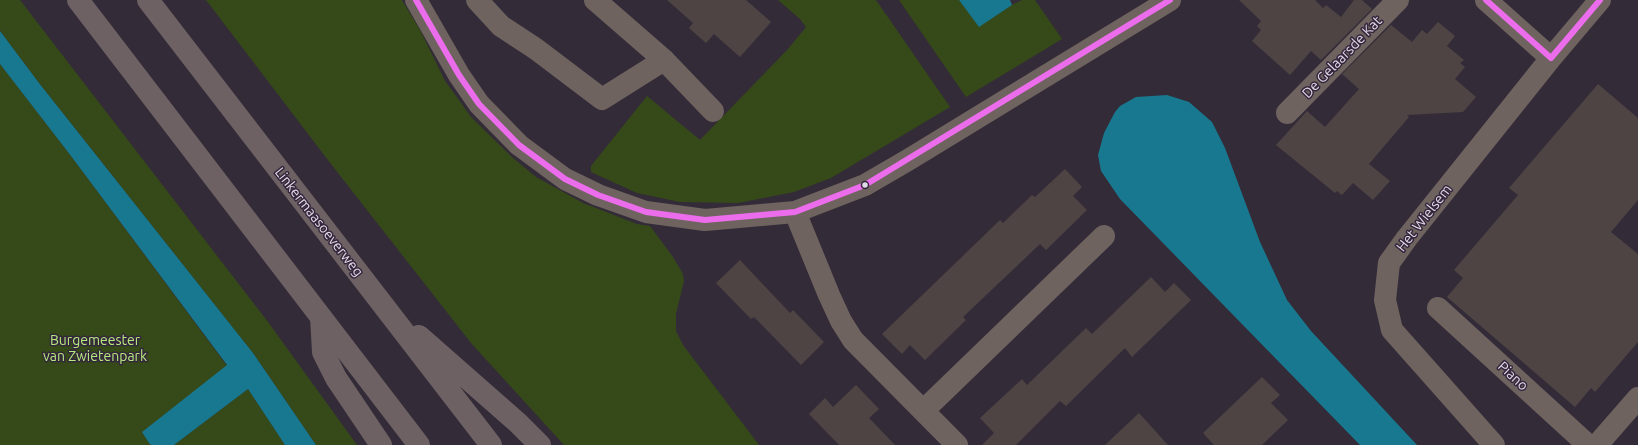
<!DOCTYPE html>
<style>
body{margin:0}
canvas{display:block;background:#332b37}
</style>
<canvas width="1638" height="445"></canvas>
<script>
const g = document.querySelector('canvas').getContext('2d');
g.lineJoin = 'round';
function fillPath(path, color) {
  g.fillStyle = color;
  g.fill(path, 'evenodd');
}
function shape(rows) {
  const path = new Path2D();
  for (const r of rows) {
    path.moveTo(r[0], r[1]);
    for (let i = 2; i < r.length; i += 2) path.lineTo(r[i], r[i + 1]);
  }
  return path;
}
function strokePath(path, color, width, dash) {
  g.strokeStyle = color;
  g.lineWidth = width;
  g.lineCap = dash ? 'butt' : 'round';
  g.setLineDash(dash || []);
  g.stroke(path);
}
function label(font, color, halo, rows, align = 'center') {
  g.font = font + ' Ubuntu,sans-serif';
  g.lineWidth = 3;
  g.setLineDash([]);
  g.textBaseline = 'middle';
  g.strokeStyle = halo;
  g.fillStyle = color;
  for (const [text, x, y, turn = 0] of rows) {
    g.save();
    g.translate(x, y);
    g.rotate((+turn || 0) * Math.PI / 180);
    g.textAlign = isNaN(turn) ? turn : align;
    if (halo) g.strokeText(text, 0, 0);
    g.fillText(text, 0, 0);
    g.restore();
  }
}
const green = shape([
 [0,0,20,0,268,322,357,445,316,445,253,353,39,83,0,31],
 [206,0,402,0,420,30,445,81,459,100,471,117,513,158,536,177,583,203,637,224,650,226,673,257,683,274,684,281,676,314,676,331,683,345,759,445,564,445,471,343,331,164],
 [778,0,876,0,950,107,831,178,794,192,738,203,680,202,637,193,591,172,591,166,647,96,700,140,788,49,806,27,800,19],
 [899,0,959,0,979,26,1012,5,1022,0,1035,0,1062,39,966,97],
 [0,64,71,156,227,366,142,432,151,445,0,445],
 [248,389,285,445,174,445]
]);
const water = shape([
 [959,0,1010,0,1012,5,979,27],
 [0,31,39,83,253,353,316,445,285,445,248,389,174,445,151,445,149,443,142,432,227,365,71,156,0,64],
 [1167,95,1189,102,1212,122,1225,148,1260,242,1287,300,1311,331,1417,445,1360,445,1120,199,1101,171,1098,155,1104,133,1115,112,1120,106,1136,97]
]);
const building = shape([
 [667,0,746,0,771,22,740,57,714,34,706,43,689,28,693,23],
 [1239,0,1315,0,1323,8,1326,5,1341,17,1354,0,1362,0,1372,9,1321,60,1311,51,1290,75,1252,41,1261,30,1257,26,1261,21],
 [1438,22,1455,36,1447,46,1464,60,1460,63,1465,67,1455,79,1476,97,1463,112,1407,115,1409,117,1369,164,1390,181,1373,200,1353,183,1342,195,1337,191,1335,193,1276,145,1307,111,1325,127,1359,89,1342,74,1391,25,1412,42,1422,30,1427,34],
 [1598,84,1638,118,1638,200,1611,232,1638,254,1638,342,1595,392,1591,388,1575,407,1447,297,1463,278,1454,270,1518,195,1509,188],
 [1065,169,1082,187,1073,196,1087,210,1046,250,1040,244,963,317,966,320,925,360,910,345,902,354,882,334,1000,220,1003,223,1032,195,1035,197],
 [740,260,790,313,793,310,824,342,801,365,754,317,751,319,716,283],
 [1151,277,1165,292,1174,283,1191,300,1132,357,1125,348,1066,406,1060,401,1016,445,982,445,994,433,980,418,1022,379,1027,385,1086,328,1092,334],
 [1262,377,1280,395,1271,403,1288,420,1262,445,1214,445,1203,433],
 [856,385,879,409,869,418,895,445,839,445,809,414,825,398,833,407],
 [1139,413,1168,445,1105,445]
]);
const minor = shape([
 [416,0,459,75,479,104,519,145,565,179,598,195,646,212,705,220,795,212,865,185,908,160,1170,0],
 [477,0,501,26,536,49,602,99,664,60],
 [595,0,664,60,713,111],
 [1486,0,1551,58],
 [1287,113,1398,0],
 [795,212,829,295,841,321,853,340,957,445],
 [1438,308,1588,445],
 [924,410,1104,236],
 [1494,445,1392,330,1385,300,1389,263,1407,238,1551,58,1600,0],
 [1597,445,1638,398]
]);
const highway = shape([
 [78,0,419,445],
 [148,0,491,445],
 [321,317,323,352,336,378,381,445],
 [419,336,518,423,540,445]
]);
const bus1 = shape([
 [416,0,459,75,479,104,519,145,565,179,598,195,646,212,705,220,795,212,865,185,1170,0],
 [1486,0,1551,58,1600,0]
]);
const markers = [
 [865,185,3.5,"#e4dbe9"]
];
const streetNames = [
 ["De Gelaarsde Kat",1342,57,-46],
 ["Het Wielsem",1424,218,-52],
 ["Linkermaasoeverweg",319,222,52],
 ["Piano",1513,376,43]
];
const parkNames = [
 ["Burgemeester",95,340],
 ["van Zwietenpark",95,356]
];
fillPath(green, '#354a18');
fillPath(water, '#18788f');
fillPath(building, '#4e4444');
strokePath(minor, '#6f6360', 22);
strokePath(highway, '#6d6163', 22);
strokePath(bus1, '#ec6dec', 6);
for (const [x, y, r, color] of markers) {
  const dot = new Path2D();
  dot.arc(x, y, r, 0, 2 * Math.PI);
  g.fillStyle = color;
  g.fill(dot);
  strokePath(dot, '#34263c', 1.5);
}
label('14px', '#e4dbe9', '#34263c', streetNames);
label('14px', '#b6ea7e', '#34263c', parkNames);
</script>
